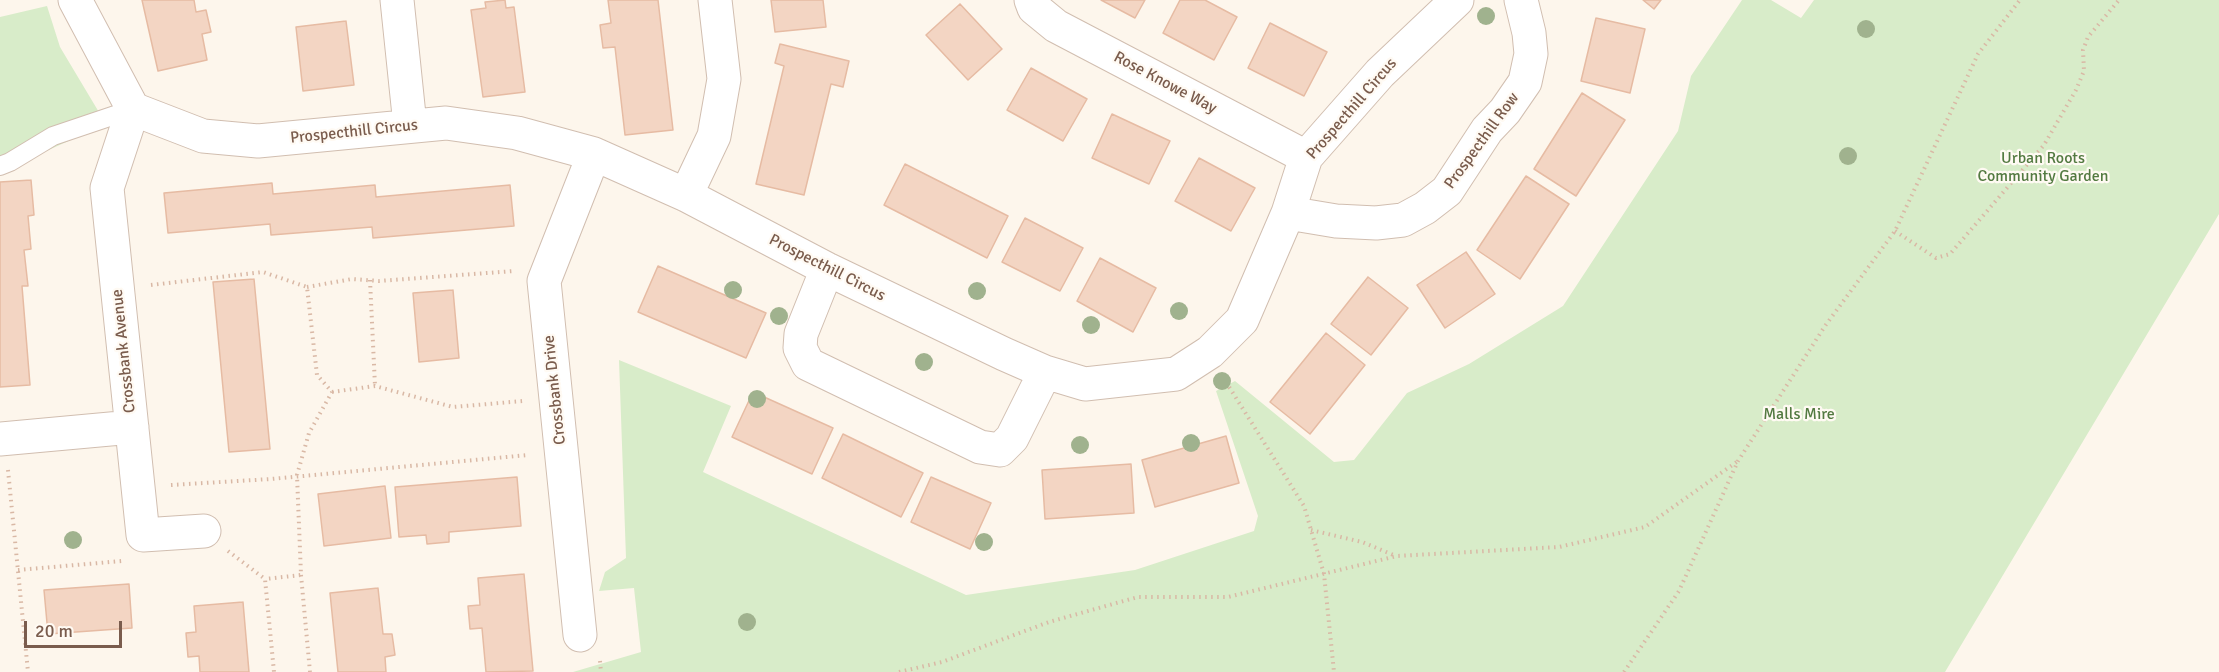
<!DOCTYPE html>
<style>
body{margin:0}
#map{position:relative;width:2219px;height:672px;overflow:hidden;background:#fdf6ec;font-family:Signika,sans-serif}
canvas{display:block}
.scale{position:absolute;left:24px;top:621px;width:98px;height:27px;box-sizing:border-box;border:3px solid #7a5c4d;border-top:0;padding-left:8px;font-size:18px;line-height:21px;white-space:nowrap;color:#7a5c4d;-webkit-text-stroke:4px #fffaf3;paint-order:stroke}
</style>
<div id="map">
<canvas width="2219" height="672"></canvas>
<div class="scale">20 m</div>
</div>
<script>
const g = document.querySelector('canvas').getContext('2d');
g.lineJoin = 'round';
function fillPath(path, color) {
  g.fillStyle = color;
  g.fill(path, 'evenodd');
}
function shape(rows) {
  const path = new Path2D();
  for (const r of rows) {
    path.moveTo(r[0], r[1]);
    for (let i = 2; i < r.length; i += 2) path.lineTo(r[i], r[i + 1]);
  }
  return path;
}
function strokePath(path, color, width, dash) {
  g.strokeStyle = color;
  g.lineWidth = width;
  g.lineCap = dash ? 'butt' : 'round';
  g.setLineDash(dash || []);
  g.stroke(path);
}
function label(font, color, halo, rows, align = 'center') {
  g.font = font + ' Signika,sans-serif';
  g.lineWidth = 4.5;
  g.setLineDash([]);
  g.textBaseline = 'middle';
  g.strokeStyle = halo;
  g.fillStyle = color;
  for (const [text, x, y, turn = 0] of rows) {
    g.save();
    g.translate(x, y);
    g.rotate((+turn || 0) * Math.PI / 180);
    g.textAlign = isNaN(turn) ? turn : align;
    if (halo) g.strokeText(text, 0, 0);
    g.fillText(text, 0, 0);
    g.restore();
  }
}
const green = shape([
 [1742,0,1771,0,1801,18,1814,0,2219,0,2219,214,1945,672,573,672,641,652,634,588,599,591,605,572,626,558,619,360,731,406,703,472,966,595,1135,570,1254,531,1258,516,1216,391,1235,381,1334,462,1354,460,1407,393,1469,364,1563,306,1678,131,1691,76],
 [47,6,60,47,106,124,0,172,0,17]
]);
const building = shape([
 [142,0,194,0,196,12,206,10,211,32,202,34,207,60,158,71,142,0],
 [505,0,506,8,514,7,525,92,483,97,471,10,486,8,485,2,505,0],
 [608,0,658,0,673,130,625,135,615,47,603,48,600,25,611,23,608,0],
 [771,0,823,0,826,27,775,32,771,0],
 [1101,0,1145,0,1135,18,1101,0],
 [1180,0,1205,0,1237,17,1214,60,1163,33,1180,0],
 [1643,0,1661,0,1654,9,1643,0],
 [960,4,1002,49,968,80,926,35,960,4],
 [1596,18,1645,29,1630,93,1581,81,1596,18],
 [346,21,354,85,303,91,296,27,346,21],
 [1270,23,1327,52,1304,96,1248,68,1270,23],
 [780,44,849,61,843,87,831,84,804,195,756,184,784,66,775,63,780,44],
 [1031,68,1087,99,1063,141,1007,110,1031,68],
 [1582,93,1625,120,1576,196,1534,169,1582,93],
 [1112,114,1170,141,1149,184,1092,158,1112,114],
 [1199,158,1255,188,1231,231,1175,201,1199,158],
 [905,164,1008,216,987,258,884,205,905,164],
 [1526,176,1569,204,1520,279,1477,250,1526,176],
 [31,180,34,215,28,216,31,249,24,250,28,286,22,286,30,385,0,387,0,182,31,180],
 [272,183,273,194,375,185,376,197,510,185,514,226,373,238,372,227,271,235,270,224,168,233,164,193,272,183],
 [1025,218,1083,248,1060,291,1002,262,1025,218],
 [1466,252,1495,294,1445,328,1417,285,1466,252],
 [1100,258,1156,288,1133,332,1077,301,1100,258],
 [658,266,766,313,746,358,638,312,658,266],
 [1368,277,1408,308,1371,355,1331,324,1368,277],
 [254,279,270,449,229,452,213,282,254,279],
 [453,290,459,358,419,362,413,293,453,290],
 [1326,333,1365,365,1310,434,1270,402,1326,333],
 [753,392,833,428,812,474,732,437,753,392],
 [843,434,923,473,901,517,822,478,843,434],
 [1226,436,1239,483,1155,507,1142,460,1226,436],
 [1131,464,1134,513,1045,519,1042,470,1131,464],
 [517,477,521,526,449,532,449,542,427,544,426,535,399,537,395,487,517,477],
 [931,477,991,503,970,549,911,522,931,477],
 [385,486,391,538,324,546,318,494,385,486],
 [524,574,533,671,486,672,482,628,470,629,468,606,480,605,478,578,524,574],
 [129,584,132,628,48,634,44,590,129,584],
 [378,588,383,634,392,634,395,655,385,657,386,672,338,672,330,593,378,588],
 [243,602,249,672,200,672,199,656,188,657,186,633,196,632,194,606,243,602]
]);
const path = shape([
 [1895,231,1936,258,1950,254,2044,145,2076,90,2084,71,2083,50,2088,37,2119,0],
 [370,280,375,386],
 [151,285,263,272,307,287,317,375,332,392,309,433,297,475,301,575,265,579],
 [307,287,352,279,379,281,514,271],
 [1226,382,1304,506,1324,574,1334,672],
 [332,392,375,386,453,407,523,401],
 [8,470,28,672],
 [171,485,271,479,528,455],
 [1311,530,1362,542,1396,556],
 [228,551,265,579,274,672],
 [18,570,122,561],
 [301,575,310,672],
 [600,661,601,672],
 [899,672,942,662,1049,622,1138,597,1228,597,1397,556,1559,547,1645,527,1738,461],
 [1624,672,1679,591,1738,461,1825,326,1895,231,1978,54,2020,0]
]);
const lane = shape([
 [0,166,10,162,53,136,133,109]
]);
const street = shape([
 [75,0,133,109,203,136,258,141,446,123,517,133,594,154,686,195,827,269,1004,354,1045,372,1085,384,1176,374,1210,352,1242,320,1288,213,1306,157,1380,73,1457,0],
 [397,0,410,125],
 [1031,0,1034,8,1056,26,1306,157],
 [133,109,107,188,143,535,204,531],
 [686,195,714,136,724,79,715,0],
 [1288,213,1336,221,1376,223,1403,220,1425,208,1447,191,1487,130,1505,111,1525,82,1531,54,1529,33,1521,0],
 [827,269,801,334,800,348,808,364,980,447,1000,450,1012,438,1045,372],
 [0,439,132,427],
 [580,635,544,281,594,154]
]);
const trees = [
 [1486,16],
 [1866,29],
 [1848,156],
 [733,290],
 [977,291],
 [1179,311],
 [779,316],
 [1091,325],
 [924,362],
 [1222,381],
 [757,399],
 [1191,443],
 [1080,445],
 [73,540],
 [984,542],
 [747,622]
];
const streetNames = [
 ["Rose Knowe Way",1165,83,28],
 ["Prospecthill Circus",1352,109,-49],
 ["Prospecthill Circus",354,132,-6],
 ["Prospecthill Row",1482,141,-54],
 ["Prospecthill Circus",827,268,27],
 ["Crossbank Avenue",124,351,-96],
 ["Crossbank Drive",555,390,-96]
];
const parkNames = [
 ["Urban Roots",2043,159],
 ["Community Garden",2043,177],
 ["Malls Mire",1799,415]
];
fillPath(green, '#d8ecc9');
fillPath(building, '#f3d5c3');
strokePath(building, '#e6bba3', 1.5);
strokePath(lane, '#d1beb0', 20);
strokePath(street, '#d1beb0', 35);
strokePath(path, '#d9b8a5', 4, [1.5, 4.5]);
strokePath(lane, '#fff', 18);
strokePath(street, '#fff', 33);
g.fillStyle = '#a0b28e';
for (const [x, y] of trees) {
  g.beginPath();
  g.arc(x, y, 9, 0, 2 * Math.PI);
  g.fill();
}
label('16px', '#7a5c4d', '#fffaf3', streetNames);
label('16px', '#537a41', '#fffaf3', parkNames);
</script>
